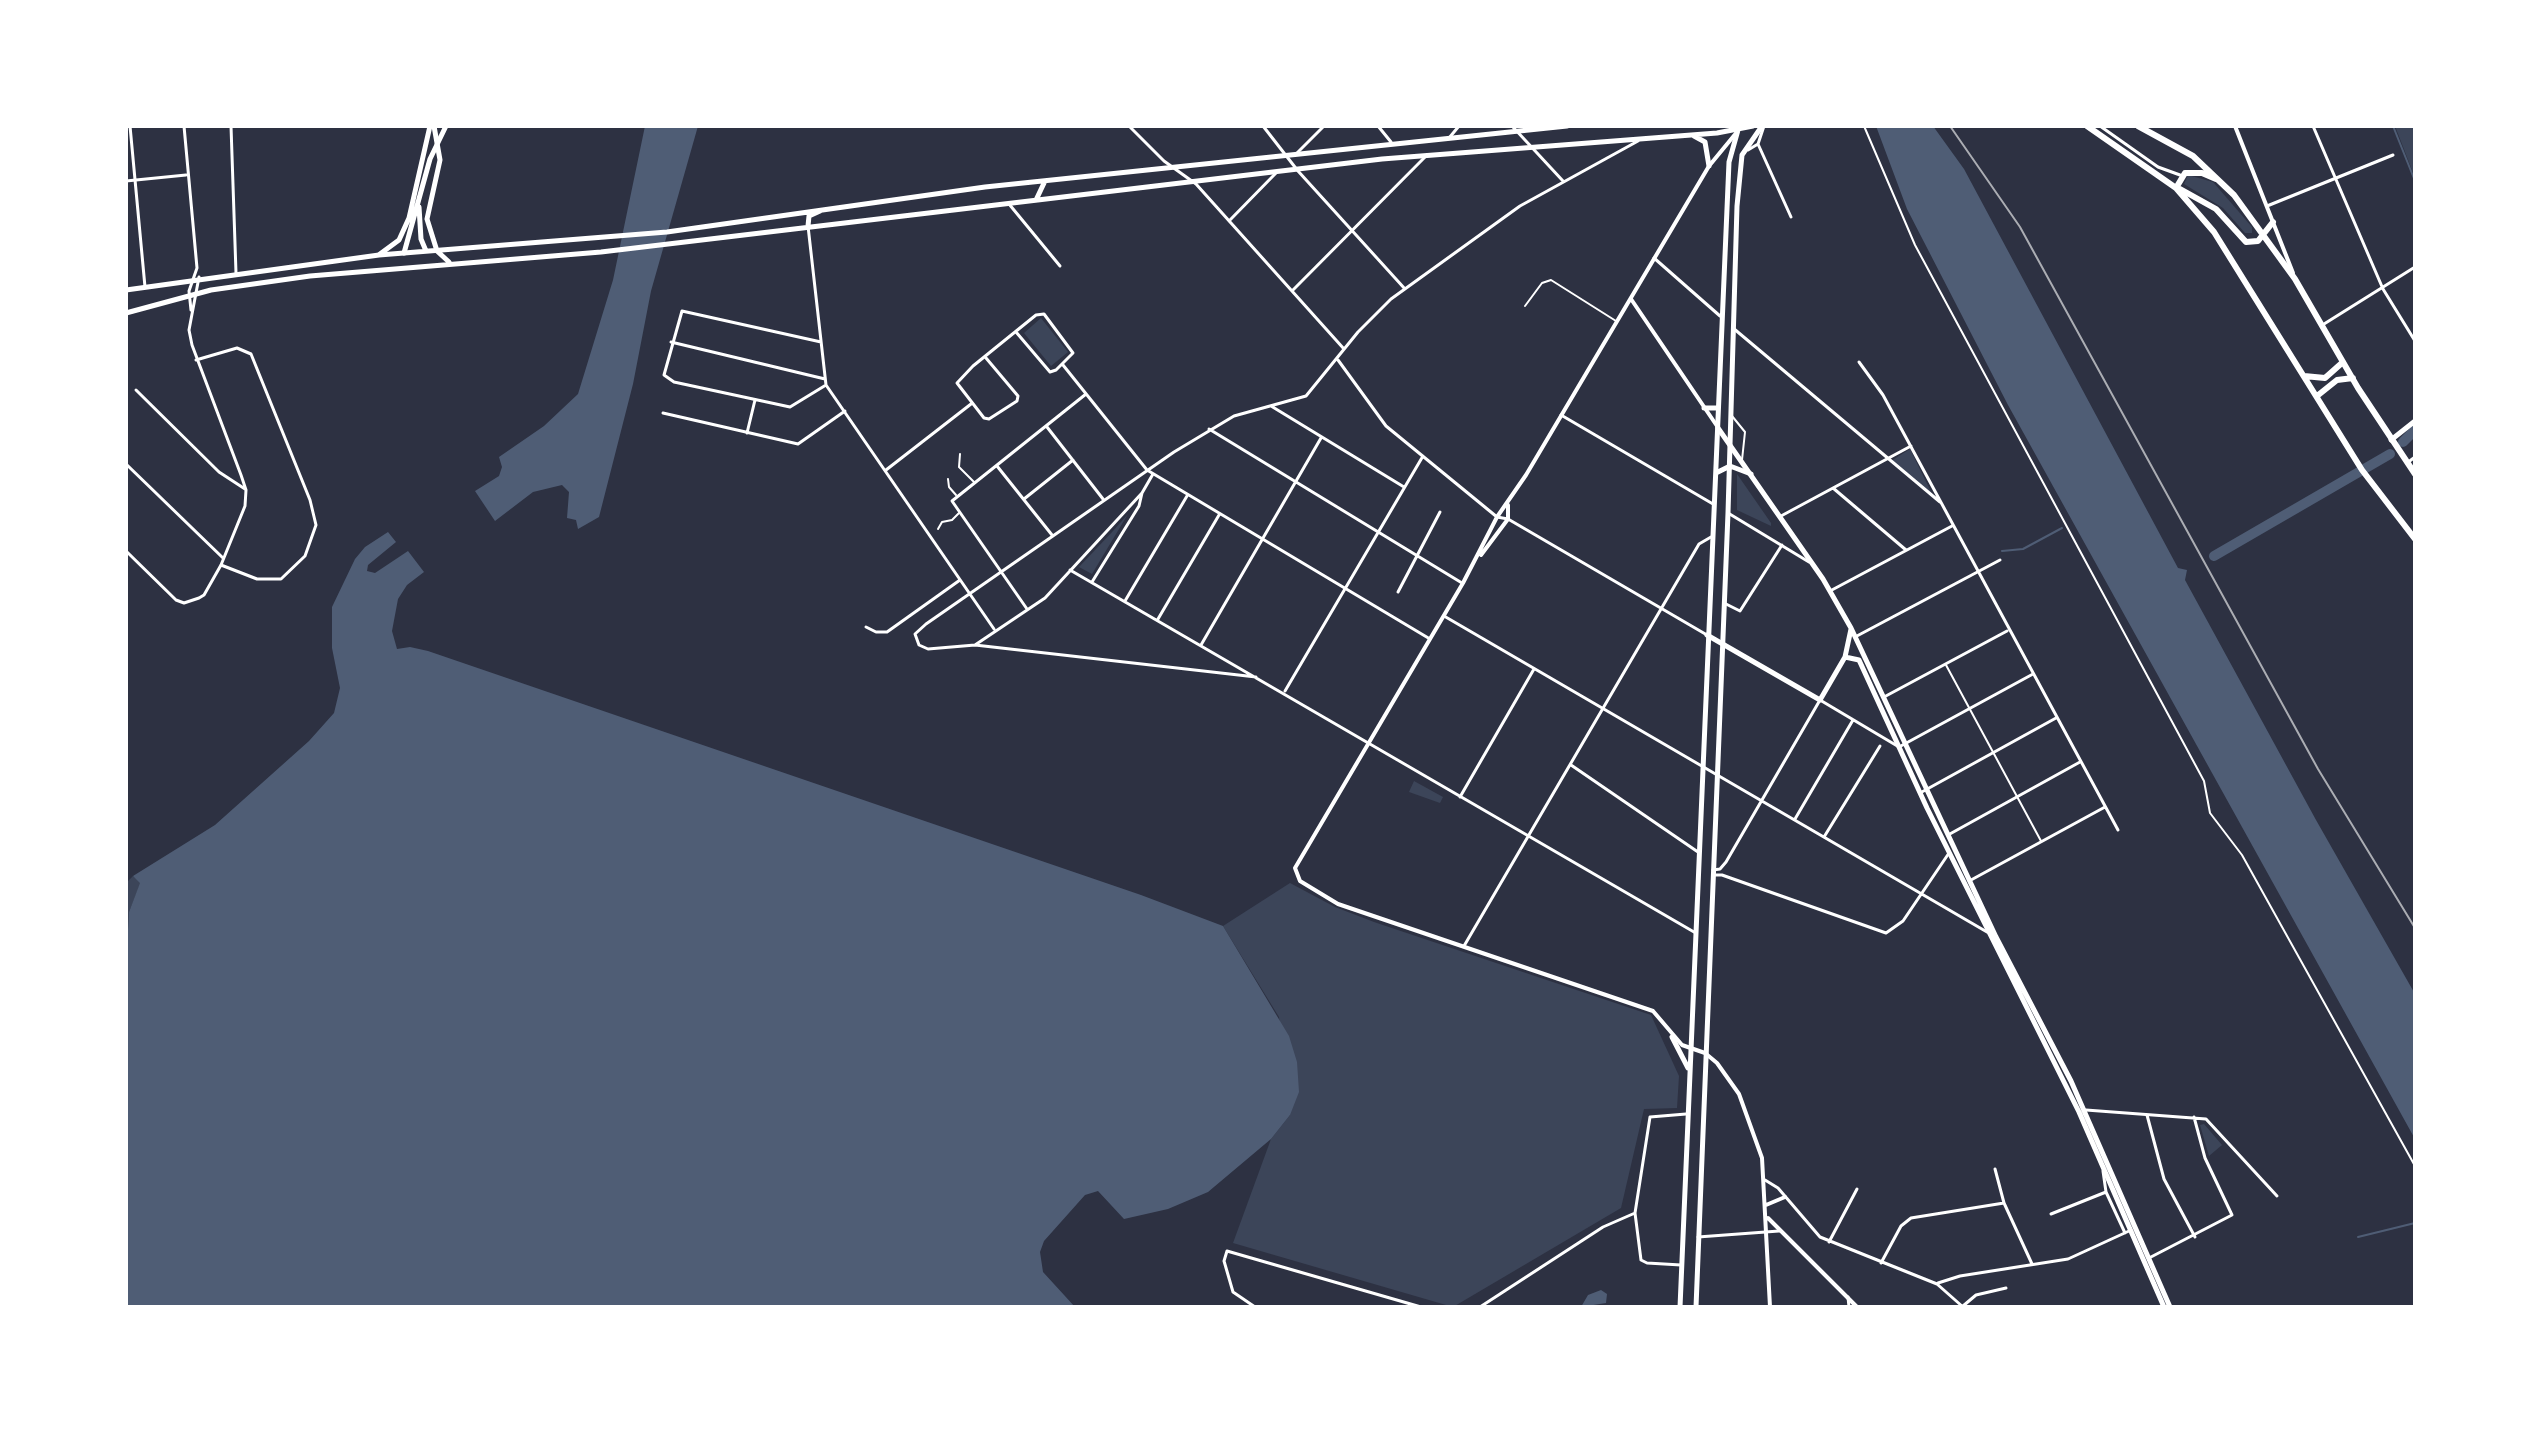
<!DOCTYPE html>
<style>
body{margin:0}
#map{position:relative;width:2541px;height:1433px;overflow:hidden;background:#2d3142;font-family:Signika,sans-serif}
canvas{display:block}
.frame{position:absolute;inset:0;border:128px solid #fff;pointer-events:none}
</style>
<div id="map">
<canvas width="2541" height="1433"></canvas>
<div class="frame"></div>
</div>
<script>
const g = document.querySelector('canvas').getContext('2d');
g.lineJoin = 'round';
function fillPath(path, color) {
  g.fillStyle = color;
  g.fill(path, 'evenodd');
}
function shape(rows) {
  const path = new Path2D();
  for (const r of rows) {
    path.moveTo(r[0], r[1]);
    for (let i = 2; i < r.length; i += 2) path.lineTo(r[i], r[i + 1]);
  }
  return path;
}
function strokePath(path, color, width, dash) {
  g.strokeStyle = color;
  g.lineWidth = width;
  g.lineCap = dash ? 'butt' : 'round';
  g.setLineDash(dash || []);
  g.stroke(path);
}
const green = shape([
 [2395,126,2415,126,2415,178,2402,144],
 [2188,175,2213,182,2252,227,2252,233,2245,233,2223,208,2184,184],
 [1041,318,1068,352,1051,366,1024,333],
 [1910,449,1933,496,1891,461],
 [1737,474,1771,523,1771,526,1737,510],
 [1128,514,1092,574,1079,567,1113,531],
 [1414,781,1443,797,1440,803,1409,792],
 [133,876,141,882,129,912,126,965,126,883],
 [1290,883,1335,907,1374,922,1651,1015,1679,1076,1677,1108,1644,1109,1621,1208,1453,1307,1233,1243,1271,1139,1290,1115,1279,1017,1223,926],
 [2204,1124,2222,1145,2209,1156,2200,1125]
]);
const water = shape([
 [645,126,698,126,651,291,633,384,599,517,578,529,576,520,567,518,569,492,562,485,533,492,495,521,475,491,499,476,502,467,499,457,544,426,578,394,613,280],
 [1876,126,1933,126,1964,169,2178,568,2187,570,2185,580,2316,820,2415,994,2415,1139,2008,405,1907,209],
 [388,532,396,542,368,565,367,571,375,573,408,551,424,572,407,585,398,599,392,631,397,649,410,647,428,651,1141,895,1223,926,1289,1036,1297,1062,1299,1092,1290,1115,1271,1139,1208,1192,1168,1209,1124,1219,1098,1191,1085,1195,1044,1241,1040,1252,1043,1272,1075,1307,126,1307,126,965,129,912,140,883,133,876,215,825,309,741,334,713,340,688,332,648,332,607,355,559,365,547],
 [1601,1290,1607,1294,1606,1303,1581,1307,1588,1295]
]);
const stream = shape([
 [2393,126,2415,181],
 [2002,551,2023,549,2062,528],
 [2358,1237,2415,1223]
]);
const river = shape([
 [2403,442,2415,430],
 [2214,556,2390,454]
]);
const service = shape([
 [1864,126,1915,245,2204,781,2210,813,2242,855,2415,1166],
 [1525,306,1542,283,1551,280,1616,321],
 [1732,416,1745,432,1742,460],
 [960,454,959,467,974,482],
 [948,479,949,487,956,495],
 [938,529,942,522,952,520,959,513],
 [1946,665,2041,841]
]);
const minor = shape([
 [130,126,145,287],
 [184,126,197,268,189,291,191,310],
 [231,126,236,273],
 [1129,126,1164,161,1196,184,1344,349],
 [1263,126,1298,171,1405,289],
 [1378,126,1391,142],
 [1512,126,1563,181],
 [2100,126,2158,167,2180,175],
 [2313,126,2383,289,2415,341],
 [1449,138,1459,126],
 [1758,144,1791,217],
 [1748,150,1758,144,1764,126],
 [1297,153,1324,126],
 [126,181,186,175],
 [1009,204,1060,266],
 [2267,206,2393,155],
 [1229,221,1276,173],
 [808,226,826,385,994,629],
 [1654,258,1720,316],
 [1292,291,1427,155],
 [2324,324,2415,267],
 [1733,328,1940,502],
 [671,342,825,379],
 [821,342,682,311,664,375,674,382,790,407,826,385],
 [986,358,1018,396,1017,401,989,419,984,418,957,383,973,366,1036,315,1044,314,1073,353,1056,370,1050,372,1016,332],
 [196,360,237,348,251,354,310,500,316,525,305,556,281,579,257,579,221,565],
 [1338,360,1386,426,1497,517,1508,519,1707,635],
 [1859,362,1883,395,2118,830],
 [1063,365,1147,470,1430,639],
 [136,390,219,472,245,489],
 [1271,406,1404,487],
 [663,413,798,444,845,411],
 [1561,415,1713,504],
 [1047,427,1103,499],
 [1209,429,1462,583],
 [747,433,755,400],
 [2407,463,2415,457],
 [126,464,223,558],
 [997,466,1052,535],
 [886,470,971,404],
 [1153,474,1142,493,1045,598,975,645,928,649,919,645,915,634,926,624,1174,452,1234,416,1306,396,1358,332,1391,299,1520,206,1638,141],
 [1833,488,1906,550],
 [1024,499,1073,460],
 [1728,513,1809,562],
 [1781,516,1911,446],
 [126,551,176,600,184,603,199,598,204,595,221,565,245,506,246,490,241,475,192,345,189,330,199,277],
 [1070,570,1694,932],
 [1092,582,1139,506,1142,493],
 [1830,591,1952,526],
 [1398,592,1440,512],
 [1125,601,1187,496],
 [1724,603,1740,611,1782,545],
 [1027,609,952,501,1086,394],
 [1444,616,1987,932],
 [1158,619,1219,515],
 [866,627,876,632,887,632,960,580],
 [1855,637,2000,560],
 [975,645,1256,677],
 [1201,645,1321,438],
 [1285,691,1423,456],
 [1884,697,2007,631],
 [1571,765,1698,852],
 [1920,793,2056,718],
 [1460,797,1534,669],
 [1795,819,1853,720],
 [1948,835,2080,762],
 [1824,837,1880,746],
 [1713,870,1720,869,1726,862,1820,700,1899,747,2033,674],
 [1713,875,1722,875,1886,933,1903,921,1949,853],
 [1971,880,2105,807],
 [1464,946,1699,544,1711,537],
 [2086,1110,2206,1119,2277,1196],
 [2147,1115,2164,1179,2195,1237],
 [1995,1169,2004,1203],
 [2103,1171,2106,1192,2125,1233],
 [1765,1180,1778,1188,1820,1237,1937,1284,1963,1307],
 [1635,1213,1641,1260,1647,1263,1681,1265],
 [2051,1214,2106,1192],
 [1698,1237,1779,1231],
 [1829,1242,1857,1189],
 [2149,1258,2232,1215,2205,1158,2194,1117],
 [1881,1263,1901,1226,1911,1218,2004,1203,2032,1264],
 [1938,1283,1960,1276,2068,1259,2129,1231],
 [1848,1297,1849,1307],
 [1963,1306,1976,1295,2006,1288],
 [1255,1307,1233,1292,1224,1261,1227,1251,1421,1307],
 [1480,1307,1603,1227,1635,1213,1650,1117,1686,1114]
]);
const tertiary = shape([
 [2235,126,2293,273],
 [1737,132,1709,166,1526,475,1497,517,1463,583,1295,868,1300,881,1338,904,1653,1011,1682,1045,1705,1053,1717,1063,1739,1094,1762,1158,1770,1307],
 [1631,299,1717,426],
 [1481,555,1508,519,1508,505],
 [1766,1205,1785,1197],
 [1768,1218,1857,1307]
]);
const secondary = shape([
 [404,253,430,159,446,126],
 [380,254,399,240,409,218,430,126],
 [1718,428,1823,579,1851,628,1996,937,2071,1081,2170,1307],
 [2391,440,2415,421],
 [1707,635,1820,700,1845,657,1851,629],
 [1845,657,1859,660,1927,808,2079,1112,2164,1307]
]);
const primary = shape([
 [434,126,440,160,427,219,437,251,449,262],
 [1694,136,1705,142,1709,166],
 [1036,200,1045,181],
 [419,207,421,239,426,251],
 [808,226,809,216,820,211],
 [126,290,379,255,667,232,985,187,1567,126],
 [126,313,211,290,310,276,601,252,1382,159,1717,133,1753,126],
 [1704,408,1718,408],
 [1716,473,1730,466,1751,474],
 [1672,1037,1688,1068],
 [1680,1307,1729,162,1738,130],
 [1696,1307,1728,513,1737,206,1742,155,1762,126]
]);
const trunk = shape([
 [2087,126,2176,188,2214,232,2362,470,2415,539],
 [2138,126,2193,156,2234,195,2295,279,2358,388,2415,474],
 [2176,188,2185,173,2202,173,2216,179],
 [2180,189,2216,209,2246,242,2258,241,2273,222],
 [2304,376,2325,378,2343,362],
 [2317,396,2337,380,2353,378]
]);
const rail = shape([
 [1950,126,2020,227,2318,769,2415,928]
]);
fillPath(green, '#3c4559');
fillPath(water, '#4f5d75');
strokePath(stream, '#4f5d75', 2);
strokePath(river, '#4f5d75', 10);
strokePath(service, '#fff', 2);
strokePath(minor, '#fff', 3);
strokePath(tertiary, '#fff', 4);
strokePath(secondary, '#fff', 5);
strokePath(primary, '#fff', 5);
strokePath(trunk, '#fff', 6);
strokePath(rail, '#abadb3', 2);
</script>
